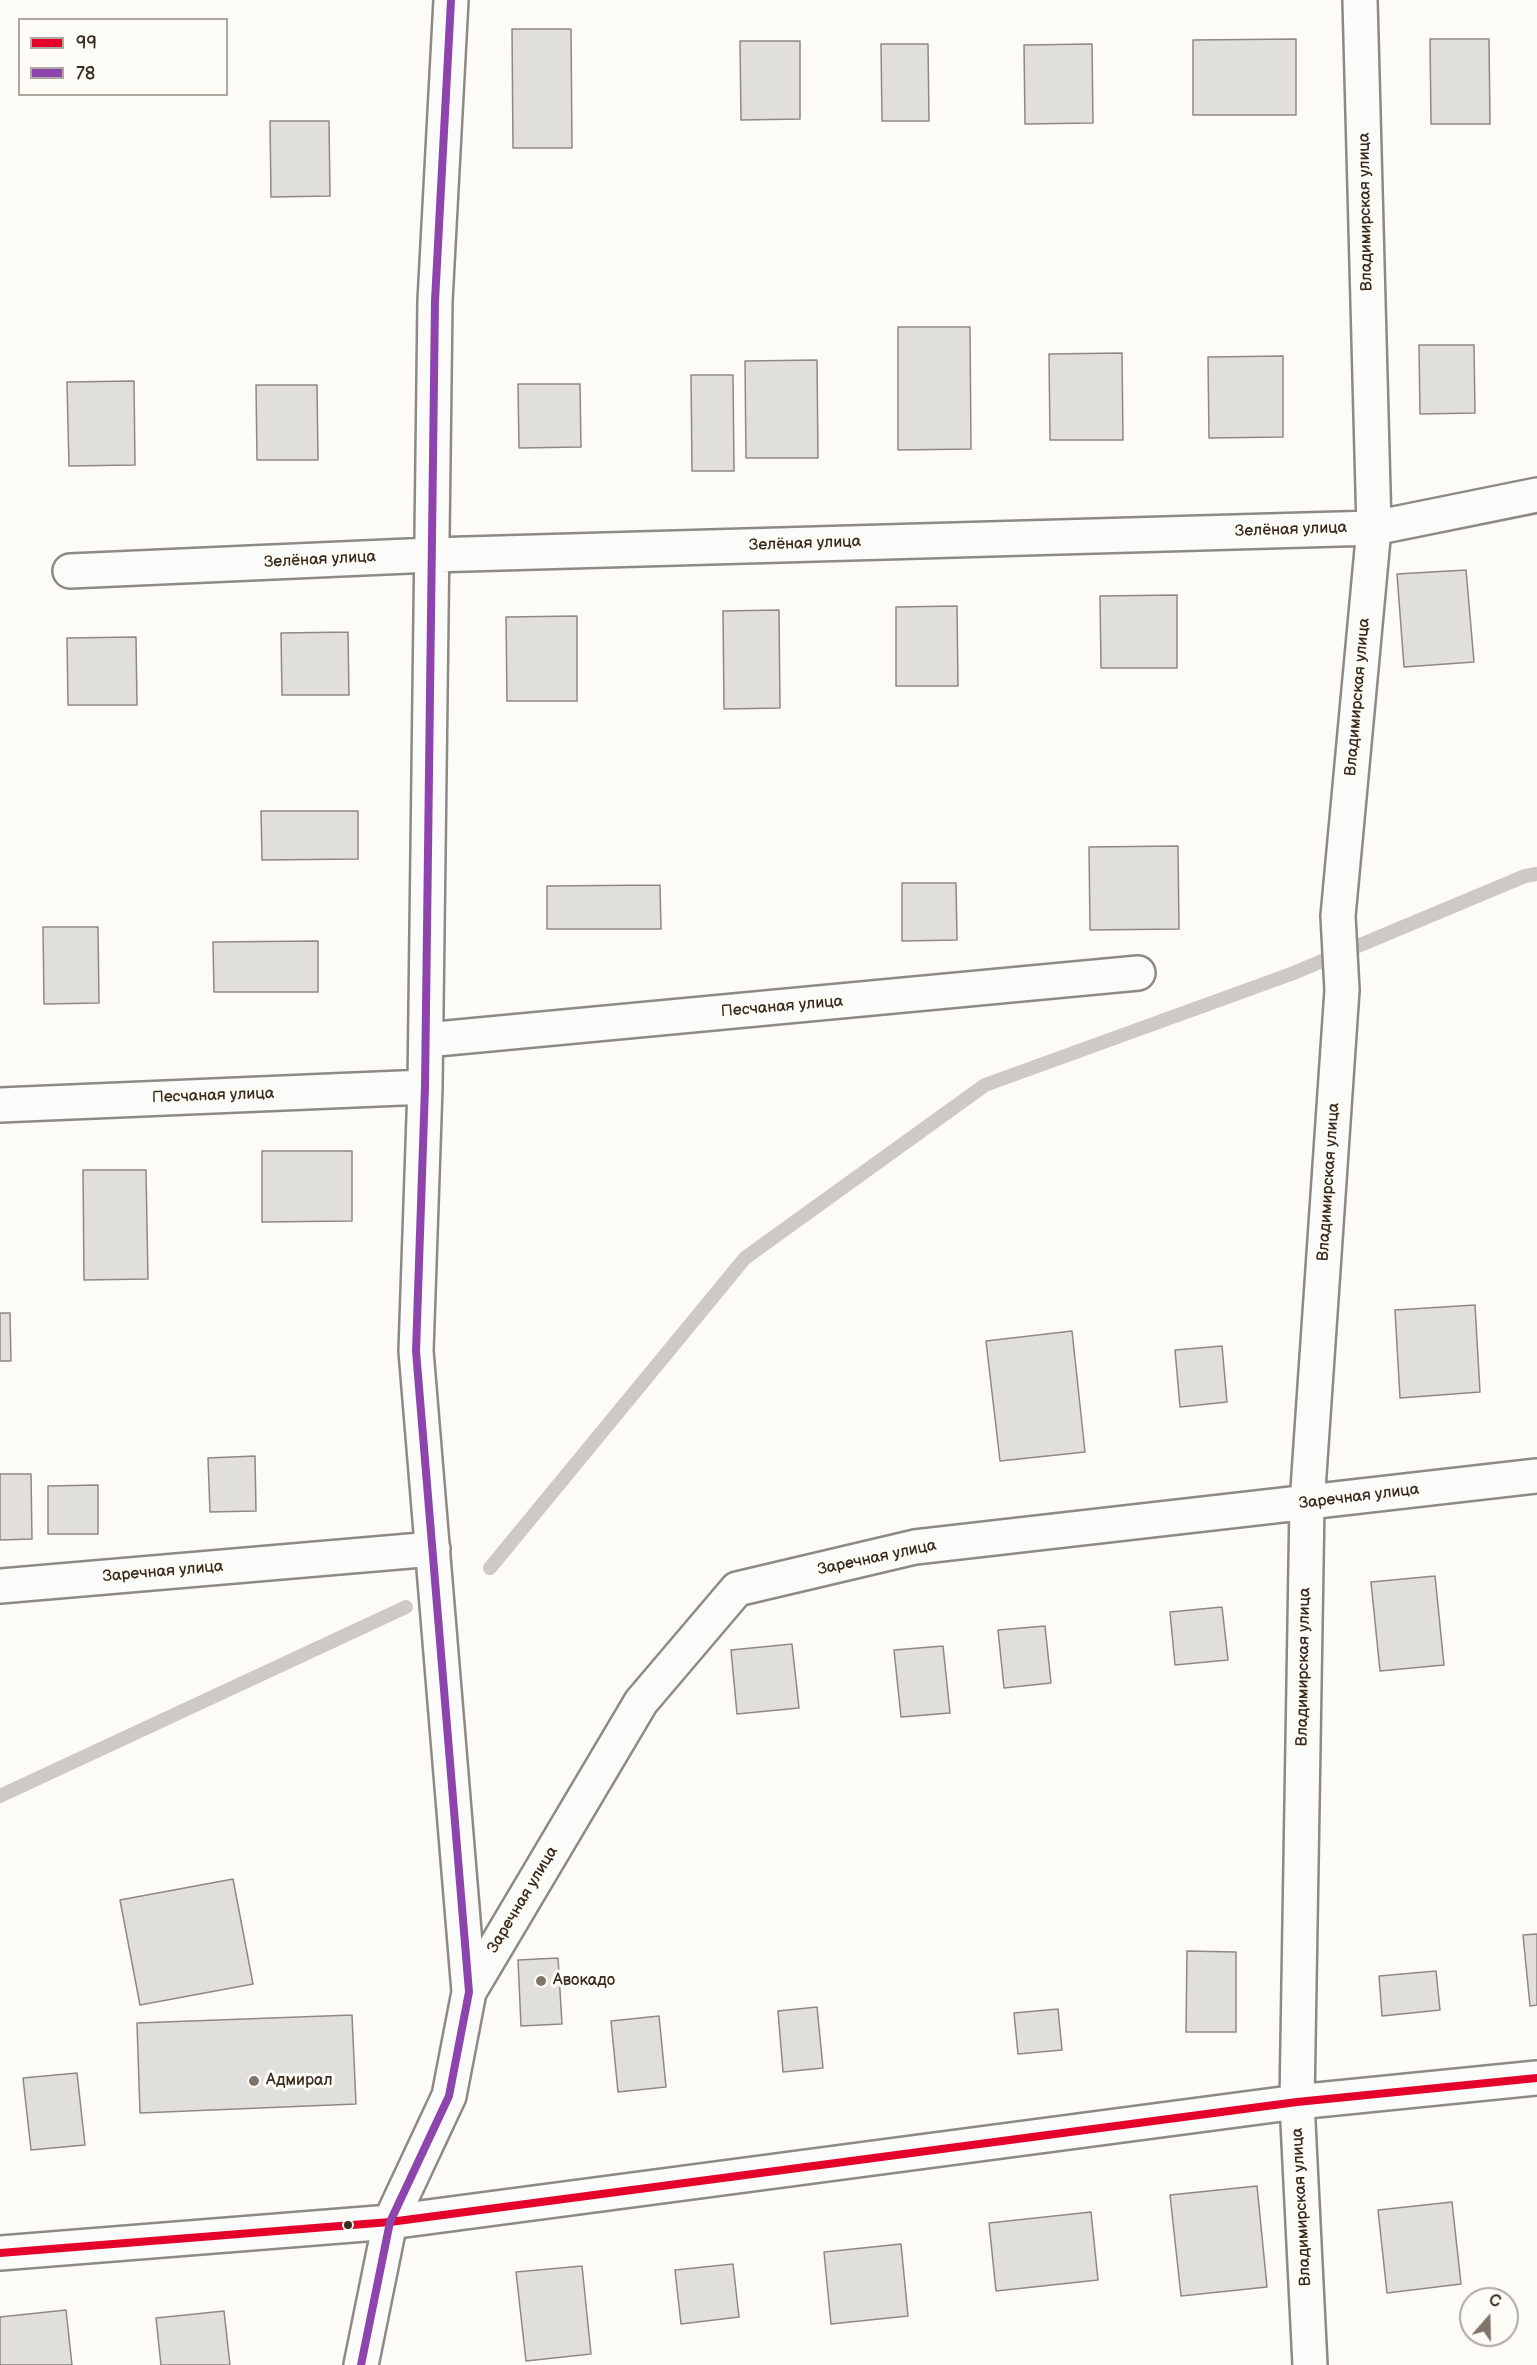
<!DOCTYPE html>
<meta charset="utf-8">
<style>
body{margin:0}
#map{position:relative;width:1537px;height:2365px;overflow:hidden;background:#fcfbf8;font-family:"Balsamiq Sans",sans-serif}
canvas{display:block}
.legend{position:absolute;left:18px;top:18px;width:210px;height:78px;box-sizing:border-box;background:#fdfcf7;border:2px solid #afa8a0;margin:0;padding:8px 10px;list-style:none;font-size:18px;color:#3b2a1e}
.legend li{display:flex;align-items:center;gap:12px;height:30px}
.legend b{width:30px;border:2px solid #afa8a0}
.north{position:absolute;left:1459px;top:2287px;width:60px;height:60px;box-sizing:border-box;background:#fdfcf7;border:2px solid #afa8a0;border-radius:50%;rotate:20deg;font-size:16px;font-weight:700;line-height:24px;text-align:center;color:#3b2a1e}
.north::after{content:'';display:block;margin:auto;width:21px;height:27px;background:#7f736a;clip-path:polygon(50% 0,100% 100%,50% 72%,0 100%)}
</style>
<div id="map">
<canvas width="1537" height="2365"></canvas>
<ul class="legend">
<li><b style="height:8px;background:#e4002b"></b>99</li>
<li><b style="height:8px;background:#8e44ad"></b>78</li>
</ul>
<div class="north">С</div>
</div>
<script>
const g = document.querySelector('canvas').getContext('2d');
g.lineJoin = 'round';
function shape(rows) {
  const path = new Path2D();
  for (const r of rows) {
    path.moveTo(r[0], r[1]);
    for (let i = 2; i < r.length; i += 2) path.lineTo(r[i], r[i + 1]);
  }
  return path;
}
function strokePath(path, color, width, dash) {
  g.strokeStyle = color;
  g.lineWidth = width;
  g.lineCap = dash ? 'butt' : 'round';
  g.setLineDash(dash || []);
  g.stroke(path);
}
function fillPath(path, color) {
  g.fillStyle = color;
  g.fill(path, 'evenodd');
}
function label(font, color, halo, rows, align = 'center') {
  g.font = font + ' "Balsamiq Sans",sans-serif';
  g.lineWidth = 6;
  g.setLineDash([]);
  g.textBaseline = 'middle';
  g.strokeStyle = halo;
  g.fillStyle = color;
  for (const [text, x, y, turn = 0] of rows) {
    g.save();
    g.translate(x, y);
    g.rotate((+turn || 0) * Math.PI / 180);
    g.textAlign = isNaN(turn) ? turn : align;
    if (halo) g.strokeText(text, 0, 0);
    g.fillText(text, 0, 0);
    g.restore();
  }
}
const stream = shape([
 [490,1568,745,1258,985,1085,1291,974,1525,876,1537,874],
 [0,1796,406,1607]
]);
const building = shape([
 [512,29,571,29,572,148,513,148,512,29],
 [1296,39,1296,115,1193,115,1193,40,1296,39],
 [1430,39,1489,39,1490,124,1431,124,1430,39],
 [740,41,800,41,800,119,741,120,740,41],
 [881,44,928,44,929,121,882,121,881,44],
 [1092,44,1093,123,1025,124,1024,45,1092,44],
 [270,121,329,121,330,196,271,197,270,121],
 [898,327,970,327,971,449,898,450,898,327],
 [1419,345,1474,345,1475,413,1420,414,1419,345],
 [1122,353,1123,440,1050,440,1049,354,1122,353],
 [1283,356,1283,437,1209,438,1208,357,1283,356],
 [817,360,818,458,746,458,745,361,817,360],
 [691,375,733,375,734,471,692,471,691,375],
 [134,381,135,465,69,466,67,382,134,381],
 [518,384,580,384,581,447,519,448,518,384],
 [256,385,317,385,318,460,257,460,256,385],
 [1466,570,1474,662,1404,667,1397,574,1466,570],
 [1177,595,1177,668,1101,668,1100,596,1177,595],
 [957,606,958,686,896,686,896,607,957,606],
 [779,610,780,708,724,709,723,611,779,610],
 [577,616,577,701,507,701,506,617,577,616],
 [348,632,349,695,282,695,281,633,348,632],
 [136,637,137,705,68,705,67,638,136,637],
 [261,811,358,811,358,859,262,860,261,811],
 [1178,846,1179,929,1090,930,1089,847,1178,846],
 [902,883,956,883,957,940,902,941,902,883],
 [660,885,661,929,547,929,547,886,660,885],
 [43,927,98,927,99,1003,44,1004,43,927],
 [318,941,318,992,214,992,213,942,318,941],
 [262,1151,352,1151,352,1221,262,1222,262,1151],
 [83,1170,146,1170,148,1279,84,1280,83,1170],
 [1475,1305,1480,1392,1400,1398,1395,1310,1475,1305],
 [0,1313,10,1313,11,1361,0,1361,0,1313],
 [1072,1331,1085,1452,1000,1461,986,1341,1072,1331],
 [1222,1346,1227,1402,1180,1407,1175,1350,1222,1346],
 [255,1456,256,1511,210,1512,208,1458,255,1456],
 [0,1474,31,1474,32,1539,0,1540,0,1474],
 [98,1485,98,1534,48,1534,48,1486,98,1485],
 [1435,1576,1444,1665,1380,1671,1371,1582,1435,1576],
 [1222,1607,1228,1660,1175,1665,1170,1612,1222,1607],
 [1045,1626,1051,1683,1004,1688,998,1630,1045,1626],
 [792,1644,799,1708,737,1714,731,1650,792,1644],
 [943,1646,950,1713,901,1717,894,1650,943,1646],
 [233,1879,253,1984,140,2005,120,1900,233,1879],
 [1537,1934,1537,2005,1530,2006,1523,1935,1537,1934],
 [1187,1951,1236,1952,1236,2032,1186,2032,1187,1951],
 [558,1958,562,2024,521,2026,518,1960,558,1958],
 [1436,1971,1440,2010,1382,2016,1379,1976,1436,1971],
 [817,2007,823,2068,783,2072,778,2011,817,2007],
 [1058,2009,1062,2050,1018,2054,1014,2013,1058,2009],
 [352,2015,356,2104,140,2113,137,2023,352,2015],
 [659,2016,666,2087,618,2092,611,2021,659,2016],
 [77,2073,85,2145,31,2150,23,2078,77,2073],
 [1257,2186,1267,2287,1181,2296,1170,2195,1257,2186],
 [1452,2202,1461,2284,1387,2293,1378,2210,1452,2202],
 [1091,2212,1098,2280,996,2291,989,2223,1091,2212],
 [901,2244,908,2316,831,2324,824,2252,901,2244],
 [733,2264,739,2317,681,2324,675,2270,733,2264],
 [582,2266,591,2354,526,2361,516,2272,582,2266],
 [66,2310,72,2365,0,2365,0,2317,66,2310],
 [224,2311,230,2365,161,2365,156,2318,224,2311]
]);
const minor = shape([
 [70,571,431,555,1374,528,1537,495],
 [426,1040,1138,973],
 [0,1105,425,1087],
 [0,1586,433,1549],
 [469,1992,641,1702,737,1589,915,1547,1537,1476],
 [0,2253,390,2222,1297,2102,1537,2078],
 [361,2365,390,2222,449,2096,469,1992,416,1351,425,1087,435,301,451,0],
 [1310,2365,1297,2102,1307,1504,1342,990,1338,916,1374,528,1360,0]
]);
const bus1 = shape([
 [0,2253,390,2222,1297,2102,1537,2078]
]);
const bus2 = shape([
 [361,2365,390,2222,449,2096,469,1992,416,1351,425,1087,435,301,451,0]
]);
const markers = [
 [541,1981,6,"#7f736a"],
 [254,2081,6,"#7f736a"],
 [348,2225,5,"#3b2a1e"]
];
const streetNames = [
 ["Владимирская улица",1366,212,-91],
 ["Зелёная улица",1291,530,-2],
 ["Зелёная улица",805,544,-2],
 ["Зелёная улица",320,560,-3],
 ["Владимирская улица",1358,697,-85],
 ["Песчаная улица",782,1007,-5],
 ["Песчаная улица",213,1096,-2],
 ["Владимирская улица",1329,1182,-86],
 ["Заречная улица",1359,1497,-7],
 ["Заречная улица",877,1558,-12],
 ["Заречная улица",163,1572,-5],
 ["Владимирская улица",1304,1667,-89],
 ["Заречная улица",523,1900,-59],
 ["Владимирская улица",1302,2207,-93]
];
const poiNames = [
 ["Авокадо",553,1981],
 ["Адмирал",266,2081]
];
strokePath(stream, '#cec9c4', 14);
fillPath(building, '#e0dfdc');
strokePath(building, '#8d8985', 1.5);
strokePath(minor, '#8d8985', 38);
strokePath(minor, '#fbfbf9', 33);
strokePath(bus1, '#e4002b', 8);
strokePath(bus2, '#8e44ad', 8);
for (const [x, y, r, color] of markers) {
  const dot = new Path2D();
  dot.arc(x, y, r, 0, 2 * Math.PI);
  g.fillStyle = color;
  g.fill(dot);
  strokePath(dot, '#fdfcf7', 2);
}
label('16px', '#3b2a1e', '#fdfcf7', streetNames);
label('16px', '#3b2a1e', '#fdfcf7', poiNames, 'left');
</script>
